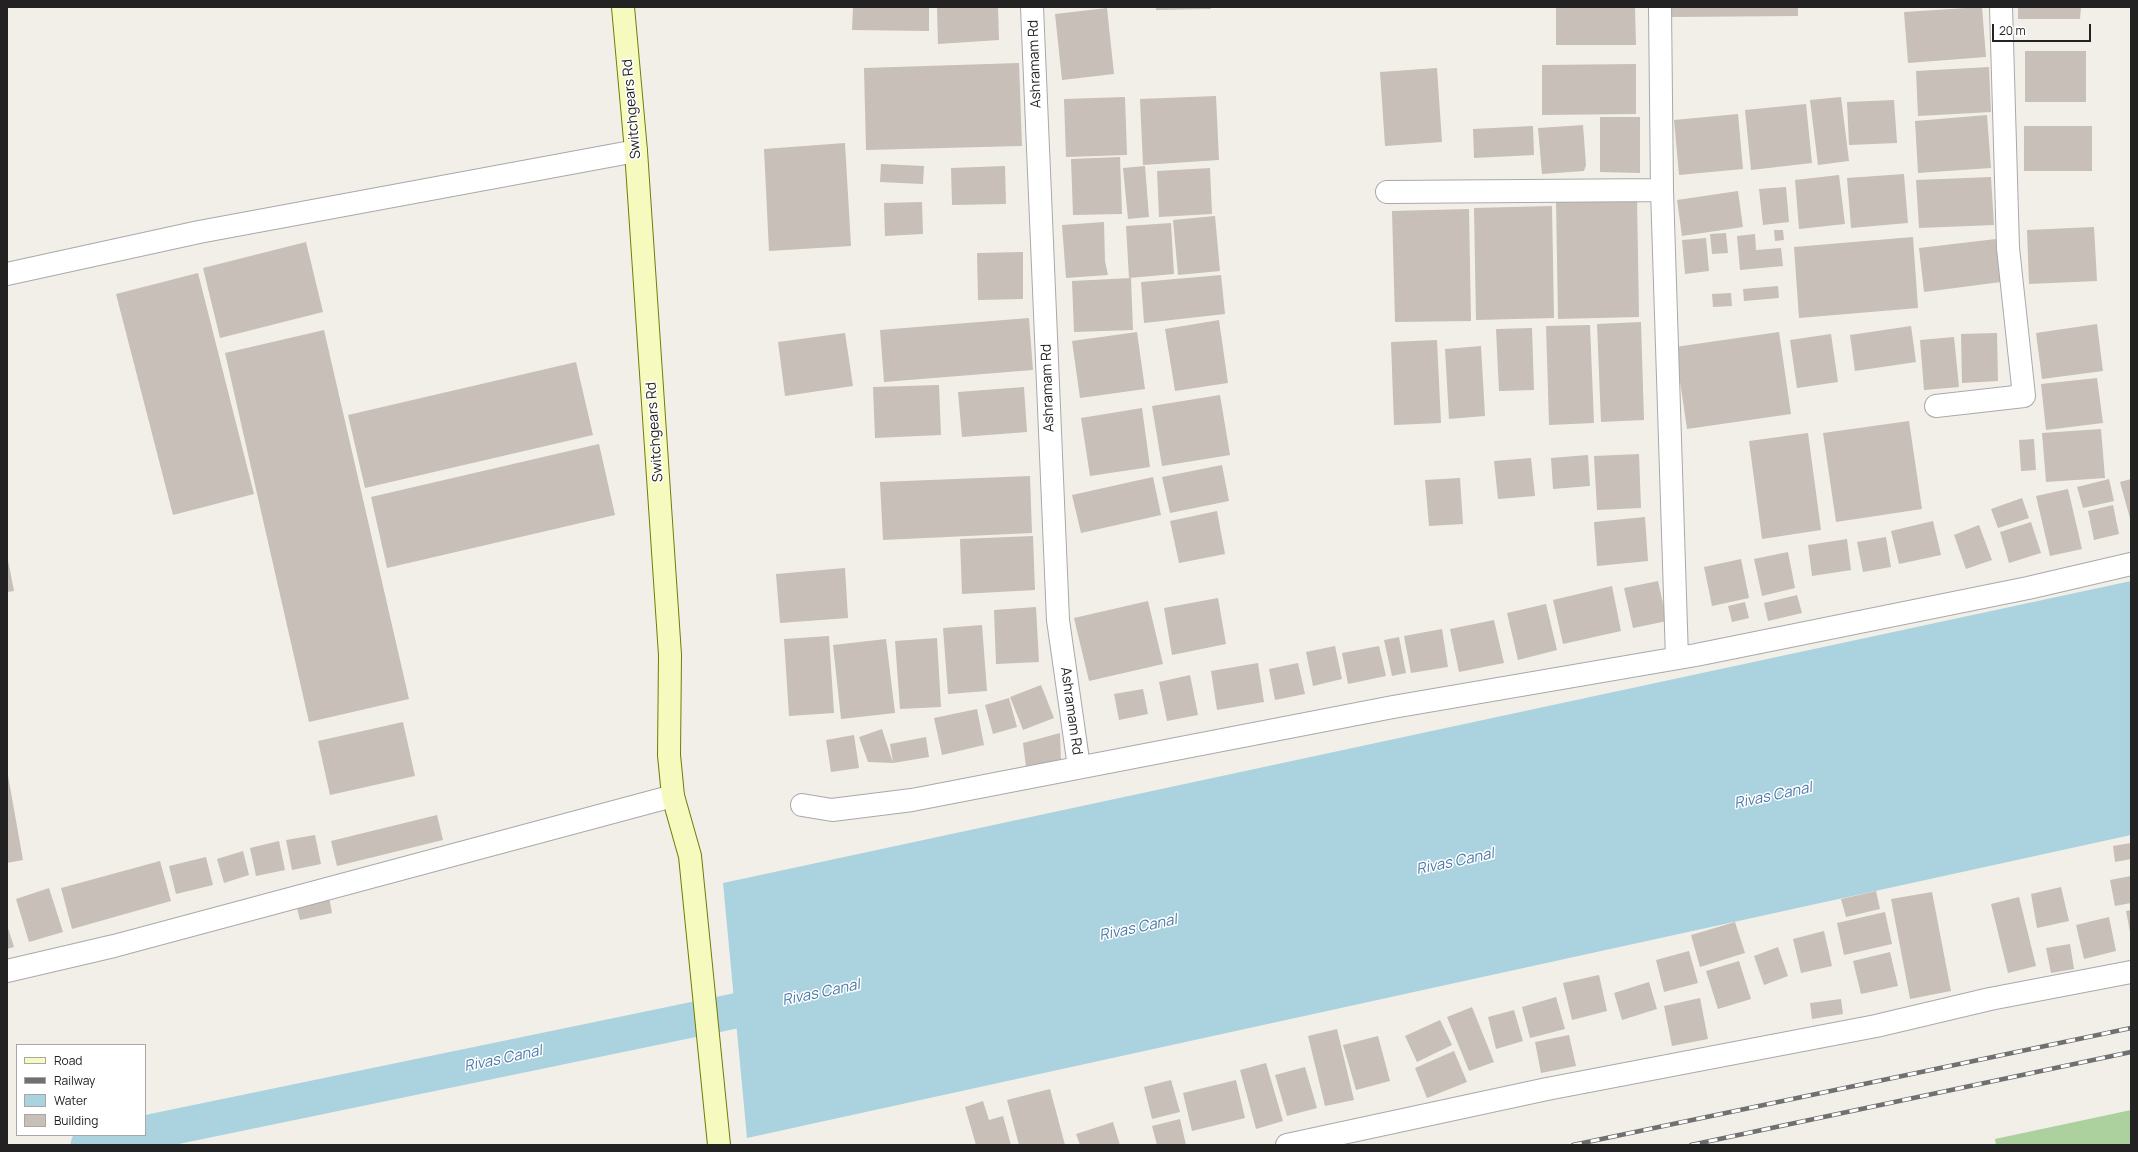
<!DOCTYPE html>
<style>
body{margin:0}
#map{position:relative;width:2138px;height:1152px;overflow:hidden;background:#f2efe9;font-family:Manrope,sans-serif}
canvas{display:block}
.frame{position:absolute;inset:0;border:8px solid #222;pointer-events:none}
.legend{position:absolute;left:16px;top:1044px;width:130px;height:92px;box-sizing:border-box;background:#fff;border:1px solid #a7a7a7;margin:0;padding:5px 7px;list-style:none;font-size:12px;color:#222}
.legend li{display:flex;align-items:center;gap:8px;height:20px}
.legend b{width:20px;border:1px solid #a7a7a7}
.scale{position:absolute;left:1992px;top:24px;width:99px;height:18px;box-sizing:border-box;border:2px solid #222;border-top:0;padding-left:5px;font-size:12px;line-height:14px;white-space:nowrap;color:#222;-webkit-text-stroke:3px #fff;paint-order:stroke}
</style>
<div id="map">
<canvas width="2138" height="1152"></canvas>
<div class="frame"></div>
<ul class="legend">
<li><b style="height:5px;background:#f7fabf"></b>Road</li>
<li><b style="height:5px;background:#707070"></b>Railway</li>
<li><b style="height:11px;background:#aad3df"></b>Water</li>
<li><b style="height:11px;background:#c7bfb8"></b>Building</li>
</ul>
<div class="scale">20 m</div>
</div>
<script>
const g = document.querySelector('canvas').getContext('2d');
g.lineJoin = 'round';
function fillPath(path, color) {
  g.fillStyle = color;
  g.fill(path, 'evenodd');
}
function shape(rows) {
  const path = new Path2D();
  for (const r of rows) {
    path.moveTo(r[0], r[1]);
    for (let i = 2; i < r.length; i += 2) path.lineTo(r[i], r[i + 1]);
  }
  return path;
}
function strokePath(path, color, width, dash) {
  g.strokeStyle = color;
  g.lineWidth = width;
  g.lineCap = dash ? 'butt' : 'round';
  g.setLineDash(dash || []);
  g.stroke(path);
}
function label(font, color, halo, rows, align = 'center') {
  g.font = font + ' Manrope,sans-serif';
  g.lineWidth = 3;
  g.setLineDash([]);
  g.textBaseline = 'middle';
  g.strokeStyle = halo;
  g.fillStyle = color;
  for (const [text, x, y, turn = 0] of rows) {
    g.save();
    g.translate(x, y);
    g.rotate((+turn || 0) * Math.PI / 180);
    g.textAlign = isNaN(turn) ? turn : align;
    if (halo) g.strokeText(text, 0, 0);
    g.fillText(text, 0, 0);
    g.restore();
  }
}
const forest = shape([
 [2131,1110,2131,1145,1996,1145,1995,1139]
]);
const water = shape([
 [2131,581,2131,835,747,1138,723,883]
]);
const canal = shape([
 [145,1133,783,1001],
 [88,1145,137,1135]
]);
const building = shape([
 [853,7,929,7,929,31,852,30],
 [937,7,998,7,999,40,938,44],
 [1156,7,1211,7,1211,9,1156,10],
 [1556,7,1635,7,1636,45,1556,45],
 [1672,7,1798,7,1798,16,1672,17],
 [1982,7,1986,57,1908,63,1904,12],
 [2018,7,2081,7,2080,19,2018,19],
 [1107,8,1114,74,1062,80,1055,14],
 [2025,51,2086,51,2086,102,2025,102],
 [1019,63,1022,146,866,150,864,68],
 [1636,64,1636,114,1542,115,1542,65],
 [1989,67,1991,112,1918,116,1916,71],
 [1437,68,1442,142,1385,146,1380,72],
 [1216,96,1219,160,1143,165,1140,99],
 [1125,97,1127,155,1066,157,1064,99],
 [1841,97,1849,161,1818,165,1810,100],
 [1894,100,1897,143,1849,145,1847,102],
 [1806,104,1812,163,1751,170,1745,110],
 [1738,114,1743,169,1679,175,1674,120],
 [1987,115,1991,168,1918,173,1915,121],
 [1600,117,1640,117,1640,173,1600,172],
 [1583,125,1586,165,1584,171,1542,174,1538,128],
 [1533,126,1534,155,1474,158,1473,129],
 [2024,126,2092,126,2092,171,2024,171],
 [845,143,851,246,769,251,764,149],
 [1120,157,1122,214,1073,215,1071,159],
 [881,164,924,166,923,184,880,182],
 [1005,166,1006,204,952,205,951,168],
 [1145,166,1149,217,1128,219,1123,168],
 [1210,168,1212,214,1159,217,1157,171],
 [1904,174,1908,223,1851,228,1847,178],
 [1839,175,1845,224,1799,229,1795,180],
 [1991,177,1994,225,1919,228,1916,180],
 [1786,187,1789,222,1763,225,1759,189],
 [1738,191,1743,227,1682,236,1677,200],
 [1637,197,1639,317,1558,319,1556,199],
 [922,202,923,234,885,236,884,203],
 [1552,206,1554,318,1476,320,1474,208],
 [1469,209,1471,321,1395,322,1392,211],
 [1215,216,1220,271,1178,275,1173,220],
 [1104,222,1105,261,1108,275,1066,278,1062,225],
 [1171,223,1174,274,1129,278,1126,226],
 [2094,227,2097,281,2029,284,2027,230],
 [1774,230,1783,230,1784,240,1775,241],
 [1726,233,1728,253,1712,254,1710,234],
 [1755,234,1756,250,1781,248,1783,266,1740,270,1737,236],
 [1913,237,1918,308,1799,318,1794,247],
 [1706,238,1709,271,1685,274,1682,240],
 [1996,239,2001,282,1924,292,1919,248],
 [306,242,323,312,220,338,203,268],
 [1023,252,1023,299,978,300,977,253],
 [198,273,254,494,173,515,116,294],
 [1221,275,1225,314,1144,323,1141,282],
 [1131,278,1133,330,1074,332,1072,281],
 [1778,286,1779,298,1744,301,1743,289],
 [1731,293,1732,306,1713,307,1712,294],
 [1029,318,1033,370,884,382,880,330],
 [1219,320,1228,383,1175,391,1165,329],
 [1641,322,1644,420,1601,422,1597,324],
 [2097,324,2103,371,2042,379,2036,333],
 [1590,325,1594,423,1549,425,1546,326],
 [1911,326,1916,362,1855,371,1850,335],
 [1532,328,1534,390,1499,391,1496,329],
 [324,330,409,699,309,722,225,353],
 [1137,332,1145,389,1080,398,1072,341],
 [1779,332,1791,414,1687,429,1675,347],
 [845,333,853,386,785,396,778,342],
 [1997,333,1998,381,1962,383,1961,334],
 [1831,334,1838,382,1797,388,1790,340],
 [1954,337,1959,387,1924,390,1920,340],
 [1437,340,1441,423,1394,425,1391,342],
 [1481,346,1485,416,1449,419,1445,349],
 [576,362,593,435,365,488,348,415],
 [2097,378,2103,423,2046,430,2041,384],
 [939,385,941,435,875,438,873,387],
 [1024,387,1027,432,962,437,958,392],
 [1220,395,1230,455,1162,466,1152,406],
 [1142,408,1150,467,1090,476,1081,418],
 [1909,421,1922,509,1836,522,1823,433],
 [2101,429,2105,478,2046,482,2042,433],
 [1808,433,1821,530,1762,539,1749,441],
 [2034,439,2036,470,2021,471,2019,440],
 [599,444,615,515,387,568,371,497],
 [1639,454,1641,508,1597,510,1594,456],
 [1588,455,1590,486,1553,489,1551,458],
 [1531,458,1535,496,1498,499,1494,461],
 [1222,465,1229,501,1170,513,1162,477],
 [1030,476,1032,533,883,540,880,482],
 [1153,477,1161,515,1081,533,1072,495],
 [1460,478,1463,524,1429,526,1425,480],
 [2109,479,2114,501,2083,508,2077,487],
 [2131,479,2131,522,2120,482],
 [2068,489,2082,549,2050,556,2036,496],
 [2022,498,2029,518,1998,528,1991,509],
 [2113,505,2119,534,2094,540,2088,511],
 [1217,511,1225,554,1179,563,1170,521],
 [1645,517,1648,561,1597,566,1594,522],
 [1933,521,1941,555,1899,564,1891,531],
 [2031,522,2041,553,2009,563,2000,532],
 [1979,525,1992,560,1966,569,1954,535],
 [1033,536,1035,590,962,594,960,539],
 [1886,537,1891,567,1863,572,1857,542],
 [1847,539,1851,570,1812,576,1808,545],
 [1788,552,1795,588,1762,596,1754,559],
 [7,555,14,591,7,592],
 [1741,559,1749,598,1712,606,1704,567],
 [845,568,848,618,780,623,776,574],
 [1658,581,1667,621,1633,628,1624,588],
 [1612,586,1621,631,1563,644,1553,600],
 [1797,595,1802,613,1768,621,1764,603],
 [1218,598,1226,644,1172,655,1164,608],
 [1148,601,1163,664,1089,681,1074,618],
 [1745,602,1749,618,1732,622,1728,606],
 [1546,604,1557,650,1518,660,1507,613],
 [1036,607,1039,662,996,664,994,610],
 [1494,620,1504,663,1459,672,1450,629],
 [982,625,987,691,948,694,943,628],
 [1442,629,1448,667,1411,673,1404,636],
 [829,636,834,713,789,716,784,639],
 [1399,637,1406,673,1392,676,1384,640],
 [937,638,941,707,900,709,895,641],
 [886,639,895,713,841,719,833,645],
 [1335,646,1342,679,1313,686,1306,652],
 [1379,646,1386,676,1348,684,1342,653],
 [1258,663,1264,702,1217,710,1211,671],
 [1298,663,1305,694,1275,700,1269,669],
 [1190,675,1198,715,1167,721,1159,682],
 [1041,685,1054,718,1023,730,1010,697],
 [1143,689,1148,714,1119,720,1114,694],
 [1009,698,1017,727,993,734,985,705],
 [977,709,984,745,942,755,934,718],
 [403,722,415,776,330,795,318,741],
 [882,729,893,763,868,762,859,737],
 [1060,733,1061,761,1026,767,1023,743],
 [854,735,859,768,831,772,826,740],
 [926,737,929,757,893,763,890,744],
 [7,770,23,860,7,863],
 [437,815,443,840,337,866,331,841],
 [315,835,321,864,292,870,286,840],
 [279,841,285,870,256,876,250,848],
 [2131,843,2131,859,2115,862,2113,846],
 [243,851,249,875,224,883,217,859],
 [206,857,213,885,176,894,169,866],
 [160,861,171,901,72,929,61,888],
 [2131,876,2131,903,2115,906,2110,880],
 [2061,887,2069,921,2037,928,2031,894],
 [49,888,63,932,29,942,16,899],
 [1876,891,1880,909,1846,917,1841,899],
 [1932,892,1951,991,1910,999,1891,899],
 [329,897,332,913,300,920,296,904],
 [2019,897,2036,966,2008,973,1991,904],
 [2131,910,2131,932,2130,932,2126,911],
 [1885,912,1892,944,1844,955,1837,923],
 [2109,917,2116,951,2084,959,2076,925],
 [1735,922,1745,953,1700,967,1691,935],
 [7,925,14,947,7,949],
 [1824,931,1832,966,1801,973,1793,939],
 [2070,944,2074,969,2051,973,2046,948],
 [1778,947,1788,976,1764,985,1754,956],
 [1689,951,1698,983,1664,992,1656,960],
 [1890,952,1898,986,1861,994,1853,961],
 [1739,961,1751,999,1718,1009,1706,971],
 [1599,975,1607,1011,1572,1020,1563,983],
 [1649,982,1657,1009,1622,1020,1614,993],
 [1556,997,1565,1029,1530,1038,1522,1007],
 [1700,998,1708,1039,1672,1046,1664,1006],
 [1841,999,1843,1014,1812,1019,1810,1003],
 [1472,1007,1494,1062,1469,1071,1447,1017],
 [1514,1010,1523,1041,1496,1049,1488,1017],
 [1440,1020,1452,1045,1417,1062,1405,1036],
 [1337,1029,1354,1100,1325,1106,1308,1036],
 [1569,1035,1576,1066,1541,1073,1535,1042],
 [1378,1036,1390,1081,1356,1090,1343,1045],
 [1454,1051,1467,1082,1427,1098,1415,1068],
 [1266,1063,1283,1121,1256,1129,1240,1070],
 [1305,1067,1317,1108,1287,1116,1275,1075],
 [1171,1080,1180,1112,1152,1119,1144,1087],
 [1236,1080,1245,1118,1192,1131,1183,1093],
 [1050,1089,1065,1145,1019,1145,1007,1100],
 [983,1101,989,1120,1003,1116,1011,1145,976,1145,965,1107],
 [1180,1119,1186,1145,1157,1145,1152,1126],
 [1113,1122,1120,1145,1080,1145,1076,1134]
]);
const street = shape([
 [1032,7,1058,620,1079,767],
 [1660,7,1662,190,1677,658],
 [1387,192,1662,190],
 [7,274,199,232,636,151],
 [1936,406,2024,396,2008,248,2001,7],
 [802,805,832,810,912,800,1393,707,1696,655,2028,588,2131,564],
 [7,971,114,946,673,796],
 [1287,1145,1547,1089,1876,1026,1990,999,2131,972]
]);
const secondary = shape([
 [623,7,636,151,670,655,669,755,673,796,690,856,719,1145]
]);
const rail = shape([
 [1573,1145,2131,1028],
 [1691,1145,2131,1052]
]);
const streetNames = [
 ["Ashramam Rd",1035,64,-92],
 ["Switchgears Rd",632,109,-95],
 ["Ashramam Rd",1048,388,-92],
 ["Switchgears Rd",655,432,-94],
 ["Ashramam Rd",1071,711,82]
];
const waterNames = [
 ["Rivas Canal",1773,796,-12],
 ["Rivas Canal",1455,862,-12],
 ["Rivas Canal",1138,928,-12],
 ["Rivas Canal",821,993,-12],
 ["Rivas Canal",503,1059,-12]
];
fillPath(forest, '#add19e');
fillPath(water, '#aad3df');
strokePath(canal, '#aad3df', 35);
fillPath(building, '#c7bfb8');
strokePath(street, '#a9a9a9', 24);
strokePath(secondary, '#707d05', 24);
strokePath(street, '#fff', 22);
strokePath(secondary, '#f7fabf', 22);
strokePath(rail, '#707070', 4.5);
strokePath(rail, '#fff', 3, [9]);
label('14px', '#222', '#fff', streetNames);
label('italic 15px', '#4a7aab', '#fff', waterNames);
</script>
